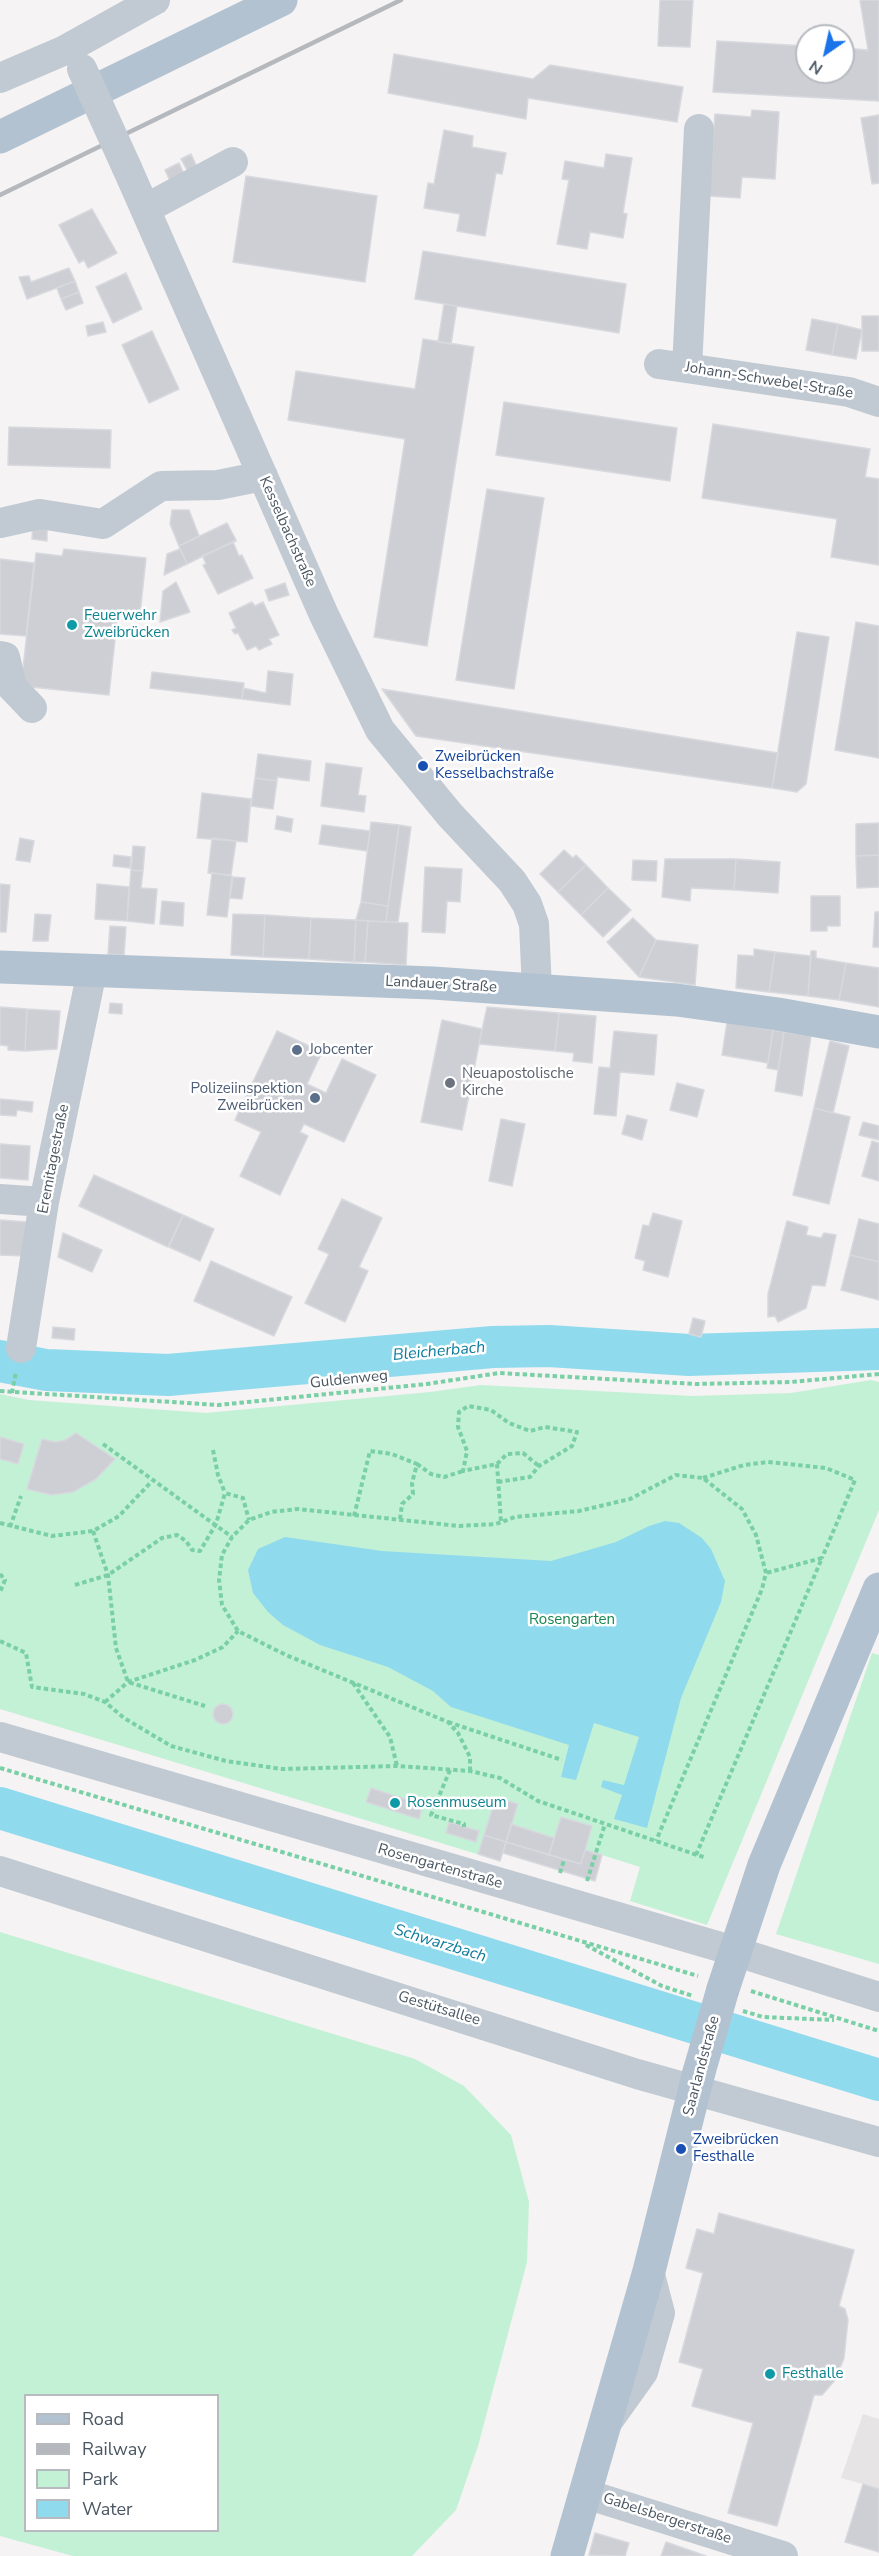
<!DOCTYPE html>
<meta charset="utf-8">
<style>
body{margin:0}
#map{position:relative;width:879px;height:2556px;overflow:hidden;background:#f5f3f3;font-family:"Nunito Sans",sans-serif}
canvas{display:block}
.legend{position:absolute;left:24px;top:2394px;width:195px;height:138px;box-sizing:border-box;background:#fff;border:2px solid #b7bbc0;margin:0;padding:8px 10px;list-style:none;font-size:18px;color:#4a5661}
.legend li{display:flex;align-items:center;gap:12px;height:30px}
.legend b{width:30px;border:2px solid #b7bbc0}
.north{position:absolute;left:795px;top:24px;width:60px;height:60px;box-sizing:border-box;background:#fff;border:2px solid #b7bbc0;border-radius:50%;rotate:214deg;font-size:16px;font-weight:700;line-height:24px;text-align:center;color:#4a5661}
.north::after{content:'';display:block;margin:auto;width:21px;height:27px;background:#1a73e8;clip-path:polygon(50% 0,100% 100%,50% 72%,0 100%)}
</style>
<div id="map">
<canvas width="879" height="2556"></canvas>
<ul class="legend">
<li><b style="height:8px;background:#b3c2d1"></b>Road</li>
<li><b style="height:8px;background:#b5b8bd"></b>Railway</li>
<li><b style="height:16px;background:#c3f1d5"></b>Park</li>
<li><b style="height:16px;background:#90daee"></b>Water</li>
</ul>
<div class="north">N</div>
</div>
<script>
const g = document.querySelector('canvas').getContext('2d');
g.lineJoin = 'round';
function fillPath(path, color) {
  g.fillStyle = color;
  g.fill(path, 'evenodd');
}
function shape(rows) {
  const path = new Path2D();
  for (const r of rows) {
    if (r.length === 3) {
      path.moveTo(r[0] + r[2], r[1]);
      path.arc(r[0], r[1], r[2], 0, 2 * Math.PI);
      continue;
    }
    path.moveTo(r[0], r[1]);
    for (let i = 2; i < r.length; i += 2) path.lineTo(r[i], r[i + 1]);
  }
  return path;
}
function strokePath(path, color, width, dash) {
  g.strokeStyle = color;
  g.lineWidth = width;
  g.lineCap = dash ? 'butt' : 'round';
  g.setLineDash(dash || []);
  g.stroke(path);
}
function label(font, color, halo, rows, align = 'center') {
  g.font = font + ' "Nunito Sans",sans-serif';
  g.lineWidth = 5;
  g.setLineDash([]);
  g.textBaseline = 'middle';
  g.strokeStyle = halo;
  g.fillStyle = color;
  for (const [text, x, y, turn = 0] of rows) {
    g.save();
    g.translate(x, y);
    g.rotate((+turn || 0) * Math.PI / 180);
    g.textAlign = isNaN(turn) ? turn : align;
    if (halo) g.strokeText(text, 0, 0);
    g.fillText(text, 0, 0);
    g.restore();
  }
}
const education = shape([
 [863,2414,879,2419,879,2552,845,2542,863,2484,841,2478]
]);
const green = shape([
 [871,1380,879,1382,879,1510,707,1925,630,1901,640,1867,602,1855,585,1850,581,1864,506,1842,500,1861,0,1709,0,1394,29,1400,206,1413,430,1392,481,1385,693,1396,791,1393],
 [872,1653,879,1655,879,1964,776,1934],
 [0,1932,415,2059,464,2086,511,2135,529,2202,527,2262,478,2446,456,2510,412,2556,73,2556,0,2536],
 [26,2396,218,2396,218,2530,26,2530]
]);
const water = shape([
 [665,1521,679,1523,702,1538,711,1549,725,1581,721,1602,681,1698,647,1828,614,1819,622,1795,601,1787,603,1780,624,1785,639,1737,594,1723,576,1780,561,1777,569,1745,451,1707,433,1691,388,1667,320,1645,283,1625,268,1612,253,1593,248,1570,258,1549,285,1537,382,1551,551,1561,616,1542,649,1526]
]);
const river = shape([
 [0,1361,46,1370,168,1375,493,1347,549,1346,689,1355,879,1349],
 [0,1808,879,2080]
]);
const building = shape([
 [660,0,693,0,690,47,658,46,660,0],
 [860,0,879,0,879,101,713,92,717,41,807,46,807,72,843,72,843,48,868,50,860,0],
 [394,54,533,79,550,65,683,87,677,122,528,98,526,119,388,93,394,54],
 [752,110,779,112,775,179,742,177,740,198,709,196,715,114,751,117,752,110],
 [879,115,879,183,872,184,861,118,879,115],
 [444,130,473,136,472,147,506,153,502,174,496,173,485,236,457,231,460,214,424,208,428,183,434,184,444,130],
 [191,154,197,167,188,172,181,159,191,154],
 [606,154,632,158,623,213,627,214,623,238,590,232,587,249,557,244,569,180,562,179,565,161,604,168,606,154],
 [179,163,184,174,170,181,165,170,179,163],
 [246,176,377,196,365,282,233,262,246,176],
 [92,209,117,253,88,268,84,260,79,263,59,225,92,209],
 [423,251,626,284,619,333,415,299,423,251],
 [69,268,75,281,27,299,19,277,29,276,31,282,69,268],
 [126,273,142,309,113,323,96,287,126,273],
 [75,281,79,292,61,299,57,288,75,281],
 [79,292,83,303,66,310,61,299,79,292],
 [444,304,457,306,451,344,438,342,444,304],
 [862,316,879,316,879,351,862,351,862,316],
 [812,319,838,324,832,355,806,350,812,319],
 [103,322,106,332,88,336,86,326,103,322],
 [838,324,862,330,856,359,832,355,838,324],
 [152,331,179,389,149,403,122,345,152,331],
 [423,339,474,347,427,646,374,637,405,439,288,420,296,371,415,389,423,339],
 [504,402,677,428,670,481,496,455,504,402],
 [713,424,870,449,865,477,879,479,879,565,831,557,837,519,702,498,713,424],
 [9,427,111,430,110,468,8,465,9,427],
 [487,489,544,498,514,689,456,680,487,489],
 [172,510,189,510,199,536,179,546,170,524,172,510],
 [227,523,236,540,187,564,179,546,227,523],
 [33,524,47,525,47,541,32,539,33,524],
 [236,541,233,542,239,556,242,555,253,578,218,594,203,565,206,564,203,557,200,557,236,541],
 [64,549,146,558,140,614,118,612,109,695,21,686,36,553,62,556,64,549],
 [180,549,187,564,164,575,167,554,180,549],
 [0,559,34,563,26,636,0,634,0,559],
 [176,582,190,612,160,622,163,591,176,582],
 [285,583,289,595,269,601,265,590,285,583],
 [252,602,255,606,263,602,279,635,269,639,272,644,259,650,256,646,247,650,238,633,235,634,232,630,236,628,229,613,252,602],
 [856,622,879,626,879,758,835,750,856,622],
 [797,632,829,637,806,784,797,792,772,788,797,632],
 [268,671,293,674,290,705,242,699,243,688,266,693,268,671],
 [152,672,244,683,242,699,150,688,152,672],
 [382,689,778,753,772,788,416,736,382,689],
 [258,754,311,761,309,781,277,777,277,781,255,778,258,754],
 [326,763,362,768,358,795,366,796,364,812,321,806,326,763],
 [255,778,277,781,273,809,251,806,255,778],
 [202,793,251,799,247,842,197,838,202,793],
 [277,816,293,819,291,832,275,829,277,816],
 [371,822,399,825,388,906,361,902,371,822],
 [879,823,879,855,856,856,856,824,879,823],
 [322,825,370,831,367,851,319,844,322,825],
 [399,825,411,827,398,922,386,922,399,825],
 [20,838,34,841,30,862,16,860,20,838],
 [212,838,236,841,231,875,208,873,212,838],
 [133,846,145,847,143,871,131,870,133,846],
 [564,850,573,858,576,855,586,865,558,892,540,874,564,850],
 [114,855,131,857,130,868,113,866,114,855],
 [879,855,879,887,857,888,856,856,879,855],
 [665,859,736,859,734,890,691,888,690,901,662,897,665,859],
 [736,859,780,862,778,893,734,890,736,859],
 [633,860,657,861,656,881,632,880,633,860],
 [586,865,608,888,581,915,558,892,586,865],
 [425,867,462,869,460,902,447,901,445,933,422,932,425,867],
 [131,870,143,871,141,888,157,889,154,924,127,921,131,870],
 [212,873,232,876,227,917,207,915,212,873],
 [233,877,245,878,242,899,230,898,233,877],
 [0,884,10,885,6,932,0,932,0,884],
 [97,884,129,887,127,921,95,919,97,884],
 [608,888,631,910,603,937,581,915,608,888],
 [811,896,840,896,840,926,827,926,827,931,811,931,811,896],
 [162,901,184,903,183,926,160,924,162,901],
 [361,902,388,906,386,922,356,920,361,902],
 [875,912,879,912,879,947,873,947,875,912],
 [35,914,51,915,48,941,33,941,35,914],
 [233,914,265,915,263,957,231,955,233,914],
 [265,915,311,918,309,959,263,957,265,915],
 [311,918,356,920,354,962,309,959,311,918],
 [633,918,656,940,639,977,607,942,633,918],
 [356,920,368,921,365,962,354,962,356,920],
 [368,921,408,923,406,965,365,962,368,921],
 [110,926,126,927,124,955,108,954,110,926],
 [656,940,698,945,695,985,639,977,656,940],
 [754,949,775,952,769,992,736,988,738,955,754,956,754,949],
 [811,951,816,951,816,958,846,963,839,1000,808,996,811,951],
 [775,952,811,956,808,996,769,992,775,952],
 [846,963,879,968,879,1007,839,1000,846,963],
 [110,1003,122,1004,122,1014,109,1013,110,1003],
 [0,1007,27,1009,25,1051,8,1050,8,1046,0,1045,0,1007],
 [487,1007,559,1013,555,1051,479,1044,487,1007],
 [27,1009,60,1011,57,1049,25,1051,27,1009],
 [559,1013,596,1016,592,1063,573,1061,574,1053,555,1051,559,1013],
 [442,1020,482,1029,462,1130,421,1122,442,1020],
 [727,1022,773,1030,768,1063,722,1055,727,1022],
 [773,1030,784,1032,778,1070,767,1068,773,1030],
 [277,1031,322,1052,307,1084,326,1093,342,1059,376,1075,344,1142,304,1124,300,1132,308,1136,280,1195,240,1176,261,1132,235,1120,277,1031],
 [614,1031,657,1035,654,1075,620,1072,616,1116,594,1114,599,1067,610,1068,614,1031],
 [784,1032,811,1036,802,1096,775,1091,784,1032],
 [830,1041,849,1046,833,1113,814,1108,830,1041],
 [677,1083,704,1090,697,1117,670,1110,677,1083],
 [0,1099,33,1102,32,1112,17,1110,16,1116,0,1115,0,1099],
 [814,1108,850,1117,829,1204,793,1195,814,1108],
 [627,1115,647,1120,642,1140,622,1134,627,1115],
 [501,1119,525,1124,512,1186,489,1181,501,1119],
 [863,1122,879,1126,879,1140,859,1135,863,1122],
 [872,1141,879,1143,879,1181,862,1176,872,1141],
 [0,1144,30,1146,28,1180,0,1178,0,1144],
 [94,1175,183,1215,168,1247,79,1206,94,1175],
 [342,1199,382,1218,359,1267,368,1271,345,1322,305,1303,329,1254,318,1249,342,1199],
 [653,1213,682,1221,668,1277,643,1270,645,1261,635,1258,643,1225,649,1226,653,1213],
 [183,1215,214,1229,200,1261,169,1247,183,1215],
 [859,1219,879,1224,879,1262,850,1255,859,1219],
 [0,1220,28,1222,26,1256,0,1255,0,1220],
 [787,1221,808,1227,806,1235,821,1238,824,1233,836,1235,825,1286,812,1285,806,1308,778,1322,775,1316,768,1317,768,1294,787,1221],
 [63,1233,102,1250,92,1272,58,1257,63,1233],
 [850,1255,879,1262,879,1300,841,1290,850,1255],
 [211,1261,292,1297,274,1336,194,1301,211,1261],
 [693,1318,705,1321,701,1337,689,1334,693,1318],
 [53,1327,75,1329,74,1340,52,1338,53,1327],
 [76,1433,115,1459,96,1479,73,1492,51,1495,27,1489,42,1439,55,1442,65,1440,76,1433],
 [0,1437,24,1444,18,1464,0,1459,0,1437],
 [223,1714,10],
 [371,1788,423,1805,419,1819,366,1802,371,1788],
 [496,1797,518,1804,506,1842,484,1835,496,1797],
 [561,1817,592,1826,581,1864,549,1855,561,1817],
 [449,1822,479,1831,476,1842,446,1833,449,1822],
 [511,1824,554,1838,549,1855,506,1842,511,1824],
 [484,1835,506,1842,500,1861,478,1854,484,1835],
 [506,1842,581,1864,585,1850,602,1855,595,1881,503,1853,506,1842],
 [719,2213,854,2250,839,2306,845,2309,848,2320,844,2358,836,2379,822,2395,814,2395,777,2526,728,2513,753,2423,692,2406,703,2369,679,2362,703,2273,686,2268,697,2229,714,2234,719,2213],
 [863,2484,879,2489,879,2552,845,2542,863,2484],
 [595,2533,629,2543,625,2556,589,2555,595,2533],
 [666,2542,706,2556,661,2556,666,2542]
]);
const path = shape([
 [0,1391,218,1405,427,1384,499,1373,696,1384,791,1382,879,1374],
 [12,1393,16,1372],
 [103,1444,232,1537],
 [213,1450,218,1475,225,1493],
 [417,1464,431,1474,444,1477,463,1471],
 [497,1464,507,1454,523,1453,539,1466],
 [703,1478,744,1465,768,1462,826,1468,855,1480,822,1558],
 [498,1482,530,1477,539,1466,572,1446,577,1432,545,1427,530,1431,509,1423,491,1410,468,1406,459,1412,458,1427,467,1451,463,1471,497,1464,501,1522],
 [354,1516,370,1451,392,1454,417,1464,412,1483,413,1494,402,1504,400,1520],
 [0,1523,52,1536,93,1531,119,1516,152,1481],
 [10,1527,21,1496],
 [93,1531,108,1575,116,1648,128,1682,205,1706],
 [0,1574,5,1580,0,1592],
 [75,1585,108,1575,162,1538,177,1535,186,1541,192,1550,200,1551,216,1524,225,1493,243,1498,249,1520],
 [0,1641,26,1653,32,1687,84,1694,105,1702,124,1718,171,1746,226,1761,282,1769,397,1766,470,1771,500,1778,538,1801,706,1858],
 [353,1683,390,1737,397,1766],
 [105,1702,128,1682,195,1660,223,1647,238,1631],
 [448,1722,562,1760],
 [0,1768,698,1976],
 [450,1770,431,1815,464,1824,464,1827],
 [470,1771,470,1757,458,1733,448,1722,286,1655,238,1631,222,1605,219,1580,222,1555,232,1537,249,1520,271,1512,298,1509,459,1526,496,1524,515,1517,579,1511,630,1499,676,1475,703,1478,742,1509,756,1535,766,1573,762,1589,656,1841],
 [696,1855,822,1558,766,1573],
 [560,1873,564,1860],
 [587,1881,605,1824],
 [586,1945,662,1986,693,1996],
 [751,1991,879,2031],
 [743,2011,763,2017,834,2020]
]);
const minor = shape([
 [0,78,63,51,155,0],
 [127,168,324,615,380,730,450,815,512,881,527,904,534,924,537,990],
 [147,208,233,162],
 [659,364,849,392,879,402],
 [687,368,699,129],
 [0,523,40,514,103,524,161,486,218,485,263,476],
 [0,656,5,657,12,687,32,708],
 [0,1199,44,1202],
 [21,1348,44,1202,92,971],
 [0,1737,734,1951,879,1997],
 [0,1871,637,2074,879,2142],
 [608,2421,643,2372,660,2313,649,2271],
 [586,2494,783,2556]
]);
const major = shape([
 [0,137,281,0],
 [0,967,433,983,677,1000,778,1014,879,1032],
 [723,1989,764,1865,879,1589],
 [567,2556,649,2271,699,2072]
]);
const rail = shape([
 [0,195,401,0]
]);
const minorBridge = shape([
 [82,69,127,168]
]);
const majorBridge = shape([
 [699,2072,723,1989]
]);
const markers = [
 [72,625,6,"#0f9aa8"],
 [423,766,6,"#1a4fb4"],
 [297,1050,6,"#5c6f8a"],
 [450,1083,6,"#6b7280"],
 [315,1098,6,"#5c6f8a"],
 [395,1803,6,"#0f9aa8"],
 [681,2149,6,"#1a4fb4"],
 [770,2374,6,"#0f9aa8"]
];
const streetNames = [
 ["Johann-Schwebel-Straße",769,381,9],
 ["Kesselbachstraße",287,532,66],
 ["Landauer Straße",441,985,3],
 ["Eremitagestraße",54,1159,-79],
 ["Guldenweg",349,1380,-6],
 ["Rosengartenstraße",440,1867,16],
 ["Gestütsallee",439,2009,17],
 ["Saarlandstraße",702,2066,-75],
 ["Gabelsbergerstraße",667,2519,18]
];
const cultureNames = [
 ["Feuerwehr",84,616],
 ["Zweibrücken",84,633],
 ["Rosenmuseum",407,1803],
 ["Festhalle",782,2374]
];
const transitNames = [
 ["Zweibrücken",435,757],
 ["Kesselbachstraße",435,774],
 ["Zweibrücken",693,2140],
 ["Festhalle",693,2157]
];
const serviceNames = [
 ["Jobcenter",309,1050],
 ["Polizeiinspektion",303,1089,"right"],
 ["Zweibrücken",303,1106,"right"]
];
const worshipNames = [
 ["Neuapostolische",462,1074],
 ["Kirche",462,1091]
];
const parkNames = [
 ["Rosengarten",572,1620]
];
const waterNames = [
 ["Bleicherbach",439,1352,-5],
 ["Schwarzbach",440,1944,17]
];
fillPath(education, '#e6e4e5');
fillPath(green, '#c3f1d5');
fillPath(water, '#90daee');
strokePath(river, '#90daee', 42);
fillPath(building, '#cdcfd5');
strokePath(building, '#d7d9de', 1.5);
strokePath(path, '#7ad0a6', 4, [4.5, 3]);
strokePath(minor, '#c1cad2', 30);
strokePath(major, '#b3c2d1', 33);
strokePath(rail, '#b5b8bd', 4.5);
strokePath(minorBridge, '#c1cad2', 30);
strokePath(majorBridge, '#b3c2d1', 33);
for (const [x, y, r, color] of markers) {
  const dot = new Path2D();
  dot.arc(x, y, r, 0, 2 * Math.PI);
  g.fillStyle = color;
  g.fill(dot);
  strokePath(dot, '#fff', 2);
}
label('15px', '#4a5661', '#fff', streetNames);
label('15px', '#0d838f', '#fff', cultureNames, 'left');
label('15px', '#164399', '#fff', transitNames, 'left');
label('15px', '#4e5e75', '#fff', serviceNames, 'left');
label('15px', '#5b616d', '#fff', worshipNames, 'left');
label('15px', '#17864f', '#fff', parkNames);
label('italic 16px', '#0c7c9b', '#fff', waterNames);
</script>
